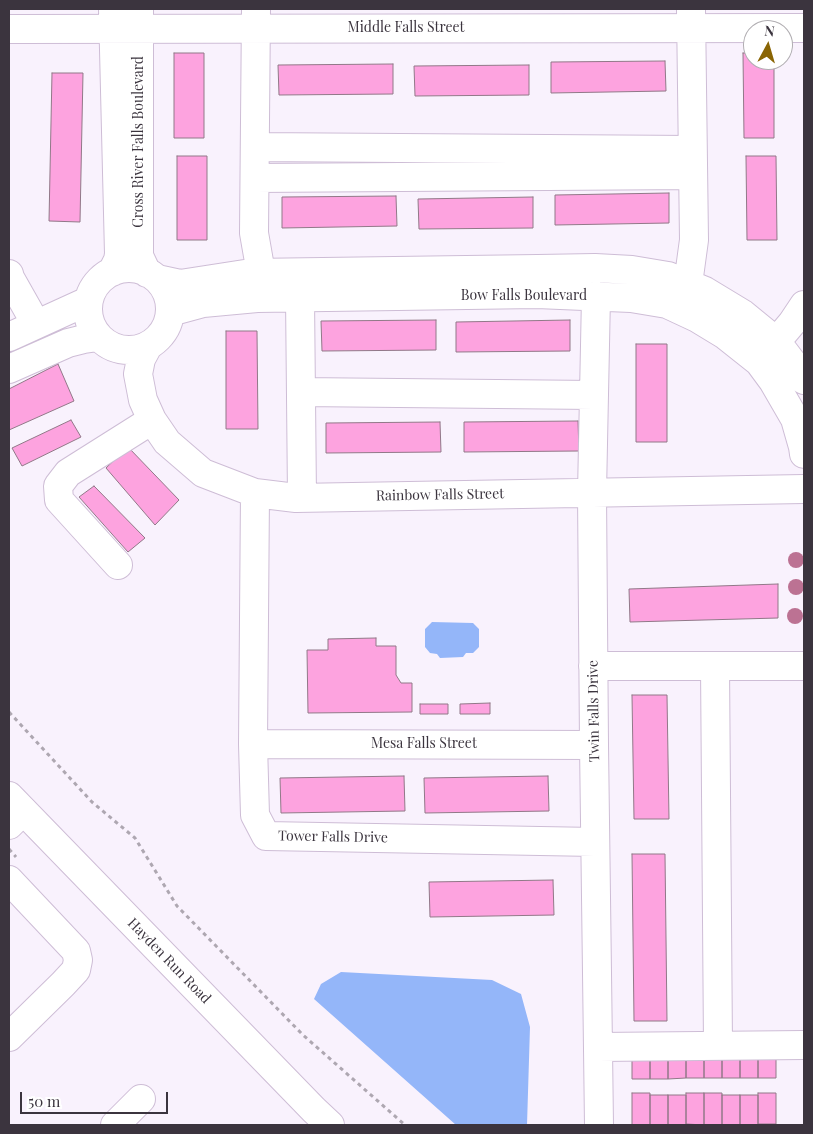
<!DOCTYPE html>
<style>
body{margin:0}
#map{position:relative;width:813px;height:1134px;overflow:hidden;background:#f9f2fd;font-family:"Playfair Display",serif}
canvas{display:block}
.frame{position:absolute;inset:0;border:10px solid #3b343e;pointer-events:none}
.north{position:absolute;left:743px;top:20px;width:50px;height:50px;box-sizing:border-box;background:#fff;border:1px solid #b1aeb2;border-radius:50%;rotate:6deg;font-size:14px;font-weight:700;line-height:20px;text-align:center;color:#3b343e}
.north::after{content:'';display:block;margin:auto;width:18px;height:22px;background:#8a6504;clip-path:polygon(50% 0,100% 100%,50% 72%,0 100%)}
.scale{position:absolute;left:20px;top:1092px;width:148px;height:22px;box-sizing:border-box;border:2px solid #3b343e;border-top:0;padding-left:6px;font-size:15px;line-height:18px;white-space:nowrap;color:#3b343e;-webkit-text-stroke:4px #fff;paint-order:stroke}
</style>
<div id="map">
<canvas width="813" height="1134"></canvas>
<div class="frame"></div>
<div class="north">N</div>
<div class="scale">50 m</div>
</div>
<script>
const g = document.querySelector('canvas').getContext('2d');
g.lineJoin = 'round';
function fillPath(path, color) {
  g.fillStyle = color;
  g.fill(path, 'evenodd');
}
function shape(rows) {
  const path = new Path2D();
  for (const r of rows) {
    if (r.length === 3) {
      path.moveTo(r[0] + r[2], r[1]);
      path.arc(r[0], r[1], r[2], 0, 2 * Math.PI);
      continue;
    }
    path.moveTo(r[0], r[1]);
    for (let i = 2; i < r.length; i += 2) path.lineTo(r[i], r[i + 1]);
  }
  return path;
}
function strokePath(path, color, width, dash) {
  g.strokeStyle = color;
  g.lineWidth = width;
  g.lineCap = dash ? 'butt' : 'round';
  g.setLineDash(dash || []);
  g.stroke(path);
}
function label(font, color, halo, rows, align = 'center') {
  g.font = font + ' "Playfair Display",serif';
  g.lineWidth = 4;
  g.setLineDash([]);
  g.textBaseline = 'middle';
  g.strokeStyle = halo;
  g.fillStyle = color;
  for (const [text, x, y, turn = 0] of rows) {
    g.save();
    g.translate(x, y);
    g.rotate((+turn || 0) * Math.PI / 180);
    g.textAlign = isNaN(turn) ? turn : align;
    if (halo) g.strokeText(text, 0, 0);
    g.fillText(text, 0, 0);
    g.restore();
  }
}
const water = shape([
 [432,622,473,623,479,629,479,647,473,653,466,653,463,657,440,658,437,654,430,653,425,647,425,629],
 [341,972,492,980,521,994,530,1027,527,1125,456,1125,314,999,321,984]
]);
const building = shape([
 [174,53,204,53,204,138,174,138,174,53],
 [743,53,753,53,753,60,774,60,774,138,744,138,743,53],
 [665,61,666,91,551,93,551,62,665,61],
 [393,64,393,94,279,95,278,65,393,64],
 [529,65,529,95,415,96,414,66,529,65],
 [52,73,83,73,80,222,49,221,52,73],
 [177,156,207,156,207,240,177,240,177,156],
 [746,156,776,156,777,240,747,240,746,156],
 [669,193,669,223,555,225,555,195,669,193],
 [396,196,397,226,282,228,282,197,396,196],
 [533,197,533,228,419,229,418,199,533,197],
 [436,320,436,350,322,351,321,321,436,320],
 [570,320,570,351,456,352,456,322,570,320],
 [226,331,257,331,258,429,226,429,226,331],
 [636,344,667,344,667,442,636,442,636,344],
 [58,364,74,401,9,430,9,389,58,364],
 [71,420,81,437,22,466,12,448,71,420],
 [578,421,579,451,464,452,464,422,578,421],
 [440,422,441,452,326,453,326,423,440,422],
 [128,447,179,500,155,525,106,468,128,447],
 [94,486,145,538,128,552,79,497,94,486],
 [778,584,778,618,630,622,629,589,778,584],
 [376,638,376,646,396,646,396,675,401,683,412,683,412,712,308,713,307,650,328,650,328,639,376,638],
 [632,695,667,695,669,819,634,819,632,695],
 [490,703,490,714,460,714,460,704,490,703],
 [420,704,448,704,448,714,420,714,420,704],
 [404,776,405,811,281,813,280,778,404,776],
 [548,776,549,811,425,813,424,778,548,776],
 [632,854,665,854,667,1021,634,1021,632,854],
 [553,880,554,915,430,917,429,882,553,880],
 [740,1058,740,1078,722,1078,722,1059,740,1058],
 [740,1058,758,1058,758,1078,740,1078,740,1058],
 [758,1058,776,1058,776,1078,758,1078,758,1058],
 [632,1059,650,1059,650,1079,632,1079,632,1059],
 [650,1059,668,1059,668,1079,650,1079,650,1059],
 [668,1059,686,1059,686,1078,668,1079,668,1059],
 [686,1059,704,1059,704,1078,686,1078,686,1059],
 [704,1059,722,1059,722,1078,704,1078,704,1059],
 [632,1093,650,1093,650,1125,632,1125,632,1093],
 [686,1093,704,1093,704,1125,686,1124,686,1093],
 [704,1093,722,1093,722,1125,704,1125,704,1093],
 [758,1093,776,1093,776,1124,758,1124,758,1093],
 [650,1095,668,1095,668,1125,650,1125,650,1095],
 [668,1095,686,1095,686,1125,668,1125,668,1095],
 [722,1095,740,1095,740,1125,722,1125,722,1095],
 [740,1095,758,1095,758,1125,740,1125,740,1095]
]);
const path = shape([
 [9,712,92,802,135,838,177,906,303,1035,405,1125],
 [9,849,16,857]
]);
const minor = shape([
 [139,9,139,256,147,273],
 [256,9,254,233,261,273],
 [9,29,804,28],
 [255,147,692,150],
 [255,178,693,175],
 [129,309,41],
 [112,272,118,260,119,254,113,9],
 [9,274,10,278,36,324],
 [157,279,180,284,251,273,538,269,595,268,632,270,668,276,705,291,743,314,776,341,795,366,804,380],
 [688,284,694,240,691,10],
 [596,296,592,493,594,745,599,1125],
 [300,297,302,498],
 [170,312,203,303,257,298,537,294,631,298,667,304,697,318,725,335,759,362,773,381,795,419,803,447,804,454],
 [9,337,88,301],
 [148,346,141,359,138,374,143,400,152,420,167,442,203,473,255,493,296,498,804,489],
 [765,355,792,323,804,305],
 [9,369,68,343,84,339,98,337],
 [301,392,594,395],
 [255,493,253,744,255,815,266,836,595,842],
 [118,565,59,500,58,486,68,473,152,420],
 [593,666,804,666],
 [715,666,718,1046],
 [253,744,594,745],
 [9,825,23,811],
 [9,880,76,951,78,960,76,970,63,984,9,1037],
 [598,1047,804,1045],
 [115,1125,141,1099]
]);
const major = shape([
 [9,796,314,1110,330,1125]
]);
const trees = [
 [796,560],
 [796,587],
 [795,616]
];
const streetNames = [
 ["Middle Falls Street",406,28],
 ["Cross River Falls Boulevard",139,142,-90],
 ["Bow Falls Boulevard",524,296],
 ["Rainbow Falls Street",440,495,-1],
 ["Twin Falls Drive",594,711,-91],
 ["Mesa Falls Street",424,744],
 ["Tower Falls Drive",333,837,1],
 ["Hayden Run Road",169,961,46]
];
fillPath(water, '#94b6f9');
fillPath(building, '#fda3df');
strokePath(building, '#917888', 1);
strokePath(minor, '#cebdd6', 30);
strokePath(major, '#cebdd6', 30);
strokePath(path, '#aea7b1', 3, [4, 4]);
strokePath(minor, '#fff', 28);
strokePath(major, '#fff', 28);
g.fillStyle = '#bc7293';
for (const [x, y] of trees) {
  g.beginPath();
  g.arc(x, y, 8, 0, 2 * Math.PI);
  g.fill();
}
label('14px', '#3b343e', '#fff', streetNames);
</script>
